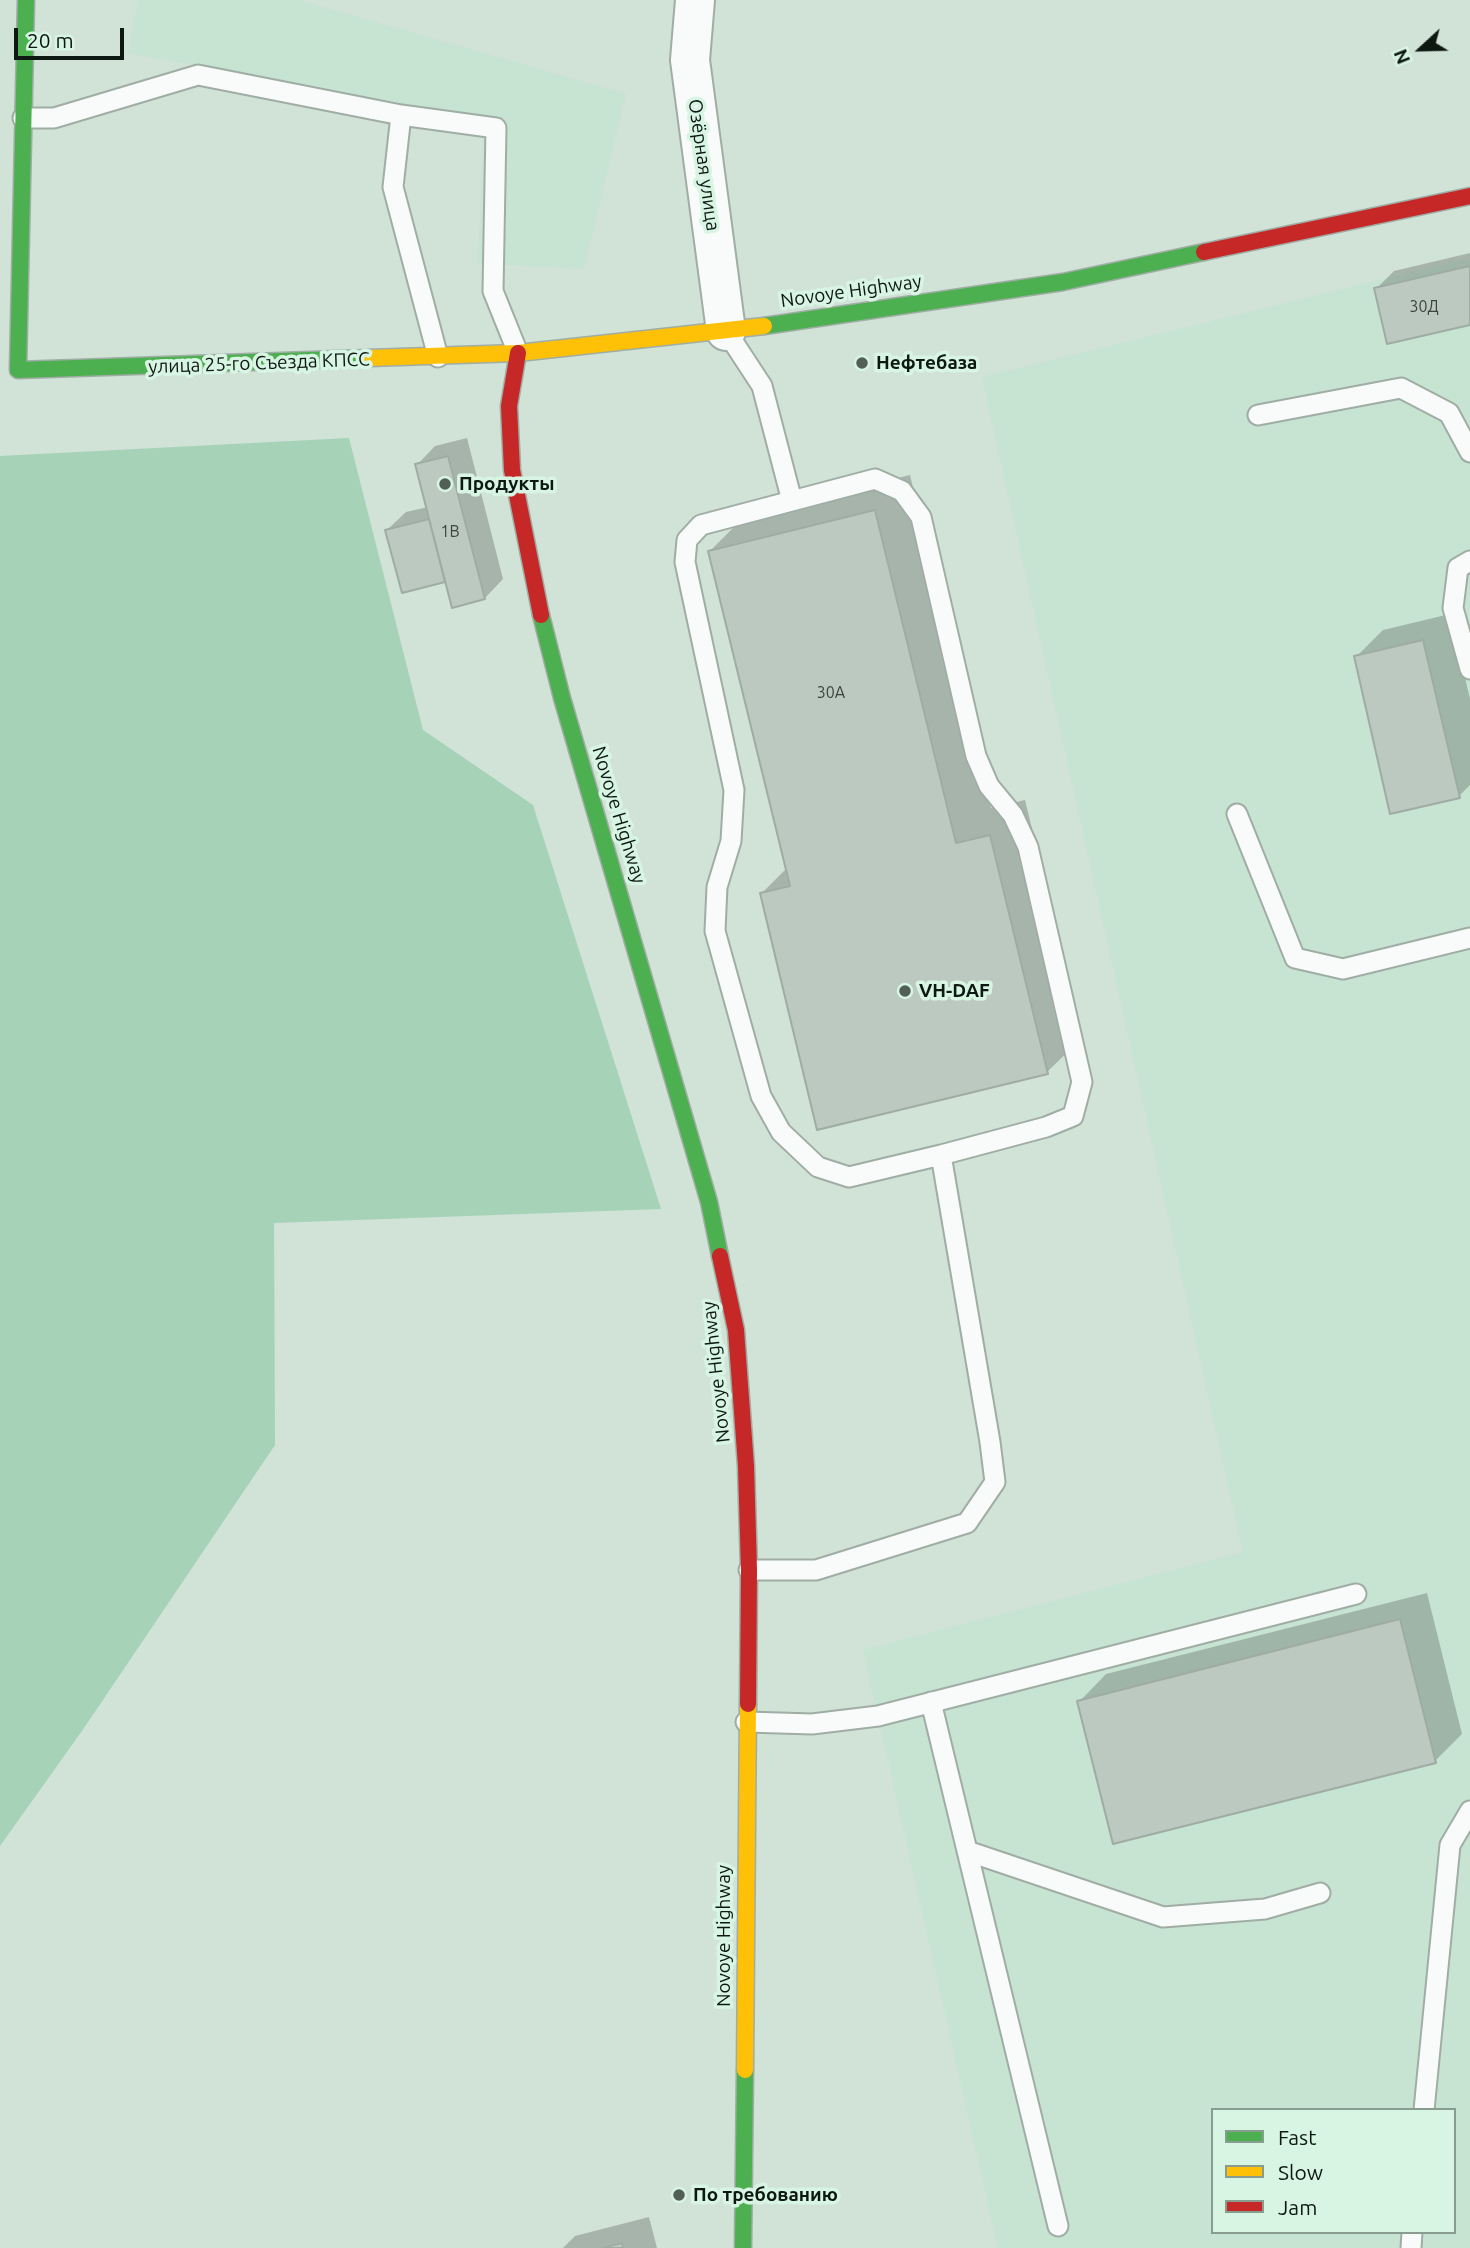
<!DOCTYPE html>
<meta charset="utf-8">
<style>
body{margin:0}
#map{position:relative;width:1470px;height:2248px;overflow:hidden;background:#d1e2d7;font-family:Ubuntu,sans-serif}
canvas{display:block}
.legend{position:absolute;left:1211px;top:2108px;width:245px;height:126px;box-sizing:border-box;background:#d8f5e3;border:2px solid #879d8f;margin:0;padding:9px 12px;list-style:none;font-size:21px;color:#0e1812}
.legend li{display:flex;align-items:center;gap:14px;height:35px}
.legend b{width:35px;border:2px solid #879d8f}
.north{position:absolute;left:1386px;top:14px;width:70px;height:70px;-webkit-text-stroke:5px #d8f5e3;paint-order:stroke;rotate:248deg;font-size:19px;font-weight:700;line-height:28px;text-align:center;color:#0e1812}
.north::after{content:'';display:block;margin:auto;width:24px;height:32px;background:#0e1812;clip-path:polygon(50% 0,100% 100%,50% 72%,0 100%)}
.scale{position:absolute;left:14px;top:28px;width:110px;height:32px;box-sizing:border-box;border:4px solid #0e1812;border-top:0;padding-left:9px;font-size:21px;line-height:24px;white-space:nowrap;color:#0e1812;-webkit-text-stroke:5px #d8f5e3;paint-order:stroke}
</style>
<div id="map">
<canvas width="1470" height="2248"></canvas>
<ul class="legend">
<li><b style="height:9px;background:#4caf50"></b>Fast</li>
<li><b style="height:9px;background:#ffc107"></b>Slow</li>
<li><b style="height:9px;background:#c62828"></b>Jam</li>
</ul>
<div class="north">N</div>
<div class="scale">20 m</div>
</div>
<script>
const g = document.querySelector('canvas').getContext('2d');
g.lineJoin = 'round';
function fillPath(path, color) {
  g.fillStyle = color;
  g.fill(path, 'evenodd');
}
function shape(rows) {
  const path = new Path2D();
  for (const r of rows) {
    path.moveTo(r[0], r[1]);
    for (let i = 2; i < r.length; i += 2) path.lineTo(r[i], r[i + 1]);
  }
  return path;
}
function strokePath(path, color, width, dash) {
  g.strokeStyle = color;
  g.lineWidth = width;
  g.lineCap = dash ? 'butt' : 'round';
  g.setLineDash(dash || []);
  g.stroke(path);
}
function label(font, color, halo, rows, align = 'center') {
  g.font = font + ' Ubuntu,sans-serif';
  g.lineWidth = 7;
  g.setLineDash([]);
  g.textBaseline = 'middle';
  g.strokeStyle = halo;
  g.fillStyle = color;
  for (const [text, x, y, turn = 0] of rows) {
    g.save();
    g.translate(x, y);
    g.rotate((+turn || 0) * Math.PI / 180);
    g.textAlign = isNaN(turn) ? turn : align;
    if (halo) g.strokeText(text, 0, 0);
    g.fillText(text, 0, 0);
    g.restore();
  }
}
const built = shape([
 [138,0,300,0,626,94,584,269,478,263,484,119,128,53],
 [1470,258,1470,2248,998,2248,863,1650,1243,1552,982,377],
 [1213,2110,1454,2110,1454,2232,1213,2232]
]);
const green = shape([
 [349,438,423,730,533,805,661,1209,274,1223,275,1445,84,1728,0,1846,0,456]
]);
const shadow = shape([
 [1470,253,1470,323,1376,289,1394,271],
 [467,438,503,579,485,598,447,580,403,591,387,530,406,512,428,507,417,465,435,446],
 [910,475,991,808,1025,800,1083,1037,1047,1072,762,893,787,868,710,551,746,515],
 [1450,614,1470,699,1470,785,1459,796,1356,657,1383,630],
 [1427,1593,1462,1734,1435,1761,1079,1702,1106,1674],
 [649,2217,657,2248,563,2248,575,2236]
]);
const building = shape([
 [1470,266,1470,325,1387,344,1374,288,1470,266],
 [448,456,485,599,452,608,415,464,448,456],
 [875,510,956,843,990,835,1048,1074,817,1130,760,893,790,886,708,551,875,510],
 [429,519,445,582,402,593,385,530,429,519],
 [1423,640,1460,798,1390,814,1354,656,1423,640],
 [1400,1619,1436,1763,1113,1844,1077,1701,1400,1619],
 [622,2243,623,2248,603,2248,622,2243]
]);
const lane = shape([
 [401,115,496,128,493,291,518,353],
 [23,118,54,118,198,75,401,115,393,187,438,357],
 [726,331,762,386,792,501],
 [1258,415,1401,388,1449,413,1470,452],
 [1470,561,1458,568,1453,608,1470,669],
 [1237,814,1295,958,1343,969,1470,938],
 [749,1570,816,1570,967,1523,995,1482,990,1442,941,1155,1046,1127,1073,1116,1082,1082,1028,847,1013,815,989,786,976,756,921,517,902,491,875,479,701,525,687,540,685,562,734,790,731,841,717,887,715,931,761,1096,781,1132,818,1167,849,1177,941,1155],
 [931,1702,1058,2226],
 [746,1722,812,1724,878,1716,1356,1594],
 [967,1851,1163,1917,1265,1909,1320,1893],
 [1424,2110,1450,1845,1470,1811],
 [1411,2248,1412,2232]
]);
const street = shape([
 [695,0,690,60,726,331]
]);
const fast = shape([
 [26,0,18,370,369,358],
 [764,326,1063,282,1204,252],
 [541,615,562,698,709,1202,720,1256],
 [743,2248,745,2070]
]);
const slow = shape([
 [369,358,518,353,764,326],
 [745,2070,748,1704]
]);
const jam = shape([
 [1204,252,1470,196],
 [518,353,509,406,512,470,541,615],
 [720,1256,736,1330,746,1466,749,1570,748,1704]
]);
const markers = [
 [862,363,7,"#525f57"],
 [445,484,7,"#525f57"],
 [905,991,7,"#525f57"],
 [679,2195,7,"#525f57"]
];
const numberNames = [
 ["30Д",1424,307],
 ["1В",450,532],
 ["30А",831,693]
];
const streetNames = [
 ["Озёрная улица",704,165,82],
 ["Novoye Highway",851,291,-8],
 ["улица 25-го Съезда КПСС",259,363,-2],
 ["Novoye Highway",619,815,73],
 ["Novoye Highway",716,1372,-96],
 ["Novoye Highway",724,1936,-90]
];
const poiNames = [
 ["Нефтебаза",876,363],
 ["Продукты",459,484],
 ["VH-DAF",919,991],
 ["По требованию",693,2195]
];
fillPath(built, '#c7e3d2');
fillPath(green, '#a6d2b8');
fillPath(shadow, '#0003');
fillPath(building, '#bcc9c0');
strokePath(building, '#9faca4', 2);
strokePath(lane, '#a0ada5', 23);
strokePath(street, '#a0ada5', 42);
strokePath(fast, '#a0ada5', 19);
strokePath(slow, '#a0ada5', 19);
strokePath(jam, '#a0ada5', 19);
strokePath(lane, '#f8fbf9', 19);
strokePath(street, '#f8fbf9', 38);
strokePath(fast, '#4caf50', 16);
strokePath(slow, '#ffc107', 16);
strokePath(jam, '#c62828', 16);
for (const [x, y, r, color] of markers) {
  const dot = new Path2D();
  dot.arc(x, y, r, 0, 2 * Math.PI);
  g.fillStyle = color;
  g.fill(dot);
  strokePath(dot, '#d8f5e3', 2.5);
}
label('16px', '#3a443e', null, numberNames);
label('19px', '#0e1812', '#d8f5e3', streetNames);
label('bold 19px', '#0e1812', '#d8f5e3', poiNames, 'left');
</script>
